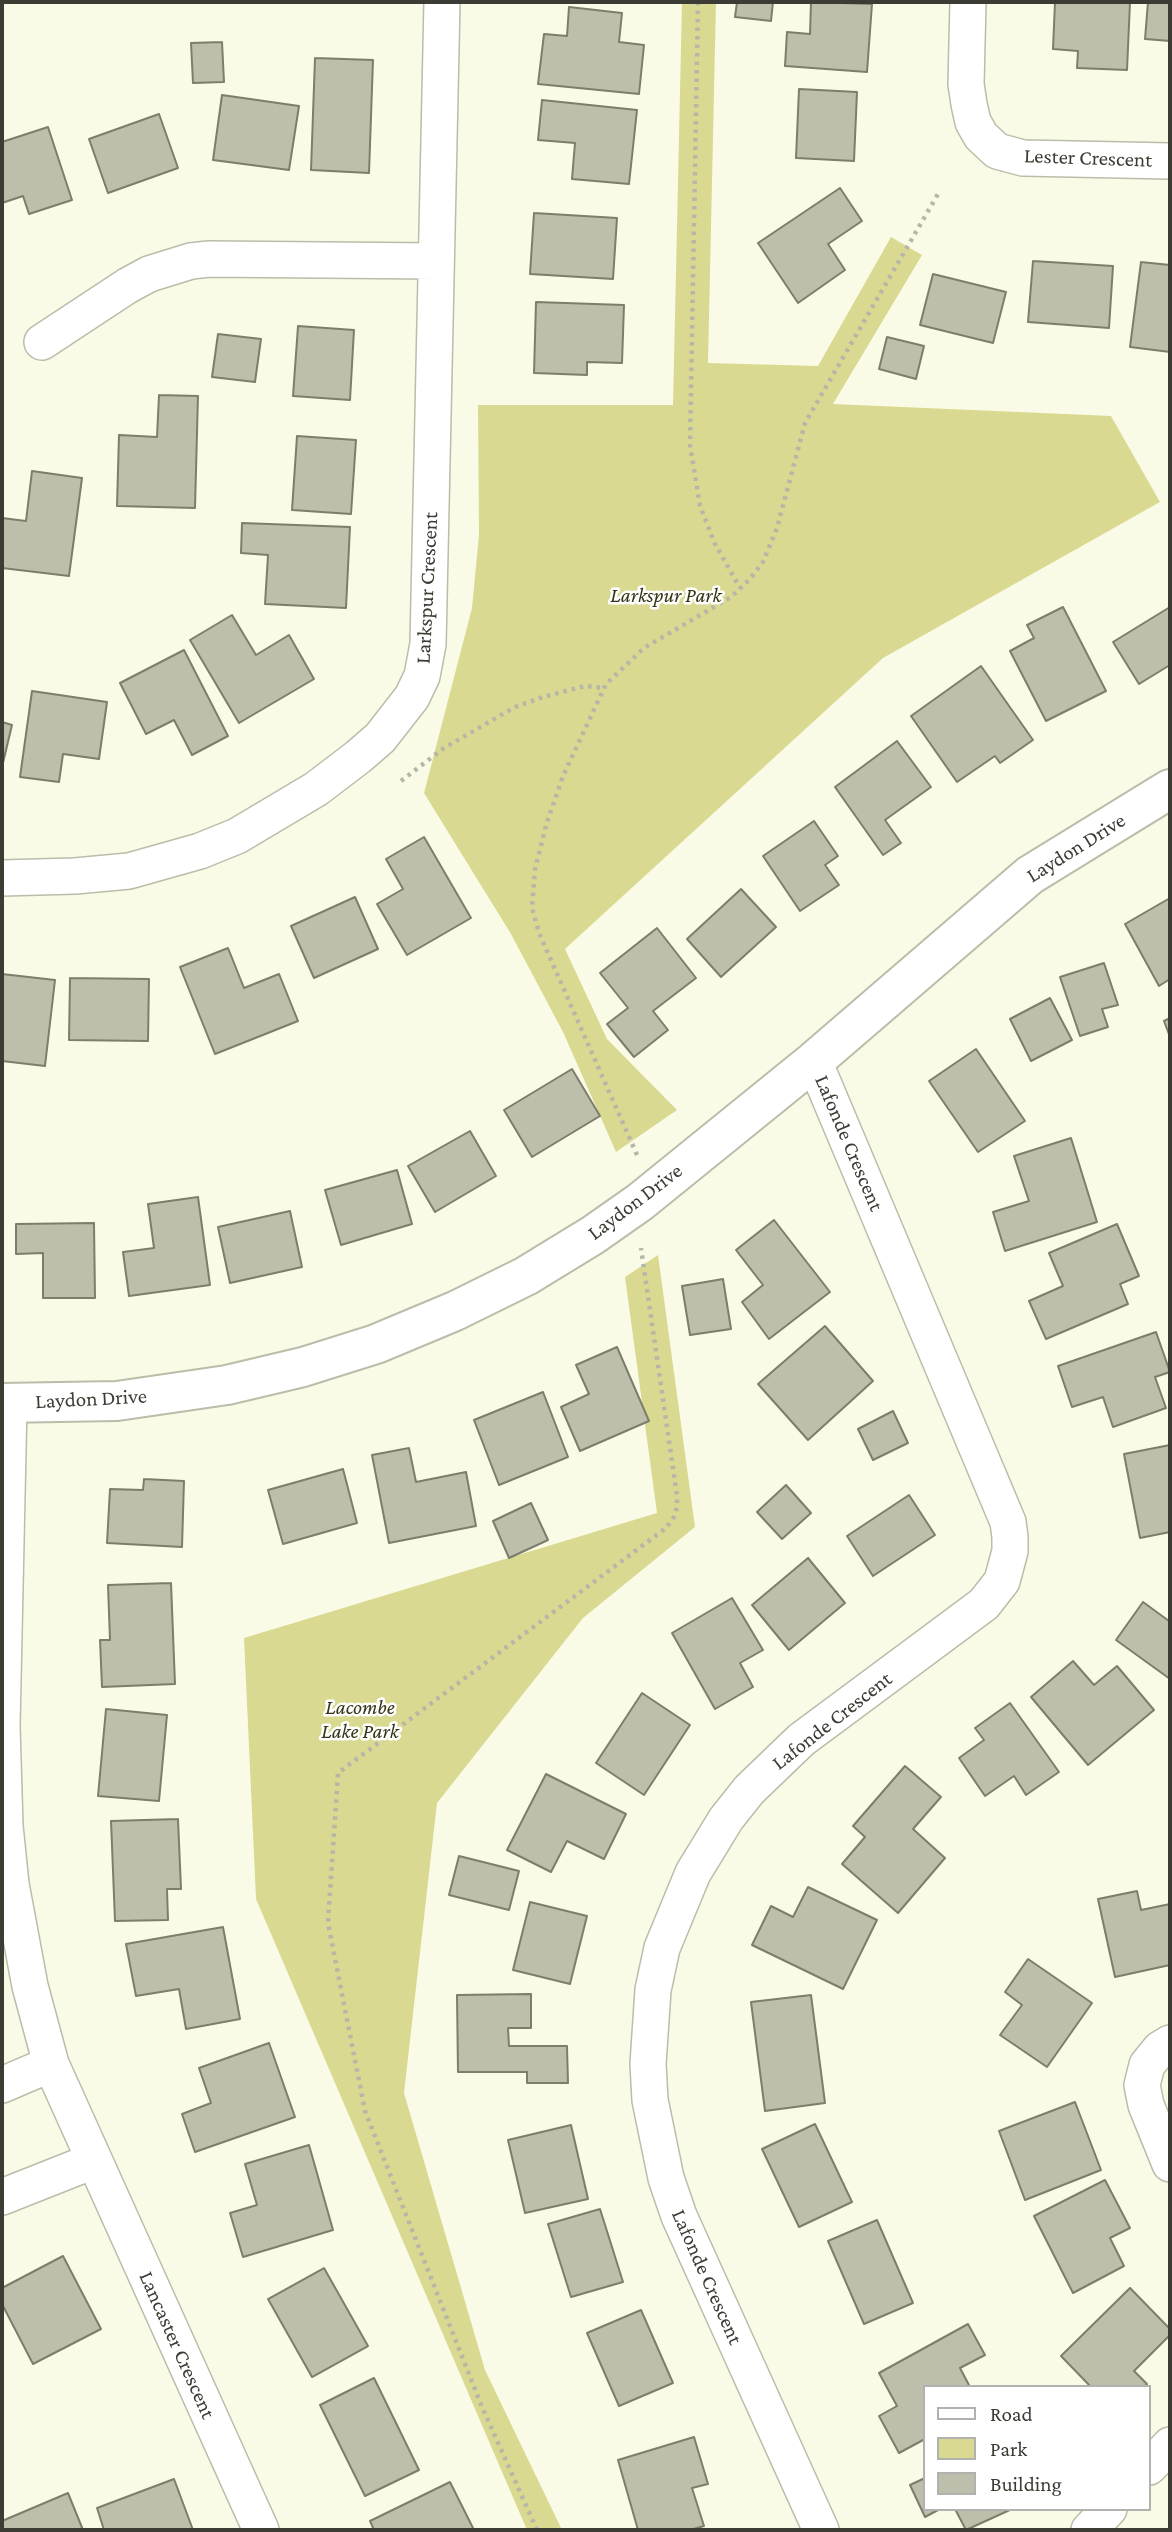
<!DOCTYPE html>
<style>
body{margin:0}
#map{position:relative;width:1172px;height:2532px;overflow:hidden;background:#fafbe7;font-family:"Crimson Pro",serif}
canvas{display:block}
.frame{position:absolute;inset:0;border:4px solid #3c3c34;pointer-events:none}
.legend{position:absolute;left:923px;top:2385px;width:228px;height:126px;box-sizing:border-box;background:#fff;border:2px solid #b1b1ae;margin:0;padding:9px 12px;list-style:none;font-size:21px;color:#3c3c34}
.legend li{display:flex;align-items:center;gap:14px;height:35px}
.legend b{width:35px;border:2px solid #b1b1ae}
</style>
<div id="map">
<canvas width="1172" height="2532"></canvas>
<div class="frame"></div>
<ul class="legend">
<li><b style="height:9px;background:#fff"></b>Road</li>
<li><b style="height:19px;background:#dad991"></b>Park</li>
<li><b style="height:19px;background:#bebeac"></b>Building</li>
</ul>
</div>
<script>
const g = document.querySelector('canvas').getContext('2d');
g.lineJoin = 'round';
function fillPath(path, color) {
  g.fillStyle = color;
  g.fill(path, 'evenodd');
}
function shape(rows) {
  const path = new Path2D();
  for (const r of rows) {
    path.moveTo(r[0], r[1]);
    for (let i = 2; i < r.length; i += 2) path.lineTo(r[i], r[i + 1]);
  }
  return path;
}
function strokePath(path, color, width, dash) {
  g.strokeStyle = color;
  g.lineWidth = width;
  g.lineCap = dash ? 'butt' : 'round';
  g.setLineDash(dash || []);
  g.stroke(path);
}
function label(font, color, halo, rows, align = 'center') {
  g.font = font + ' "Crimson Pro",serif';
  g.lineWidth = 5;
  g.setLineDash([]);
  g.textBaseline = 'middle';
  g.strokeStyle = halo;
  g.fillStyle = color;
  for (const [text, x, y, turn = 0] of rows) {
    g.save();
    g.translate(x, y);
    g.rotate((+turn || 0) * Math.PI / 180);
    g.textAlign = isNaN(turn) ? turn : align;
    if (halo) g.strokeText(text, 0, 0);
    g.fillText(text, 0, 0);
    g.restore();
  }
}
const green = shape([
 [682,2,716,2,708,363,818,366,891,237,922,255,833,404,1111,416,1160,502,883,658,565,949,607,1039,677,1110,616,1152,563,1032,511,934,424,793,472,608,479,535,478,405,673,405],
 [658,1255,695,1527,583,1618,437,1803,404,2093,485,2370,562,2530,527,2530,256,1899,244,1638,657,1513,625,1277]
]);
const building = shape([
 [737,2,773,2,771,21,735,17,737,2],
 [811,2,872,4,867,72,785,66,787,32,810,34,811,2],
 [1055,2,1130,2,1127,70,1077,68,1078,51,1053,49,1055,2],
 [1148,2,1170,2,1170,41,1145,39,1148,2],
 [569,7,622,13,619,42,644,45,639,94,538,84,544,34,567,36,569,7],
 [222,42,224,82,193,83,191,43,222,42],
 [315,58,373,60,369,173,311,170,315,58],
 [799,89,857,92,854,161,796,158,799,89],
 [222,95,299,106,289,170,213,160,222,95],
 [542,100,637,110,629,184,572,179,575,143,538,140,542,100],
 [159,114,178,168,108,193,89,139,159,114],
 [48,127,72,200,29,214,23,196,2,203,2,142,48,127],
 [840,188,862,221,828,244,845,270,798,303,758,243,840,188],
 [534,213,617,218,613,279,530,274,534,213],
 [1033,261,1113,266,1109,328,1028,322,1033,261],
 [1141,262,1170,265,1170,352,1130,347,1141,262],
 [933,274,1006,292,993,343,920,325,933,274],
 [536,302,624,305,622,363,587,362,587,375,534,373,536,302],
 [298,326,354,330,350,400,293,396,298,326],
 [218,334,261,339,255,382,212,377,218,334],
 [887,337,924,346,916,379,879,369,887,337],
 [159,395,198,396,195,508,117,506,119,435,157,437,159,395],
 [297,436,356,440,351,514,292,510,297,436],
 [32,471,82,478,69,576,2,568,2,518,26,521,32,471],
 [242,523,350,527,346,608,265,604,268,555,241,553,242,523],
 [1063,607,1106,691,1046,721,1010,651,1034,638,1027,625,1063,607],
 [1170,607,1170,665,1139,684,1113,642,1170,607],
 [232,615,256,655,289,635,314,679,239,723,190,640,232,615],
 [184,650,228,736,192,755,174,720,146,734,120,683,184,650],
 [981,666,1033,740,1000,763,995,756,957,782,911,716,981,666],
 [32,691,107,702,99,759,63,754,59,782,20,777,32,691],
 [2,722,12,725,2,767,2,722],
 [897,741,931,787,885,820,901,843,883,855,835,787,897,741],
 [814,821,838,856,825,865,839,885,800,911,763,856,814,821],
 [424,837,471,918,407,955,377,904,403,889,386,859,424,837],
 [741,889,776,927,721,977,687,939,741,889],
 [355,897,378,949,314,978,291,926,355,897],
 [1170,898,1170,979,1159,986,1125,924,1170,898],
 [657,928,696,978,653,1011,668,1030,634,1057,607,1024,628,1008,600,973,657,928],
 [228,948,244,988,279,974,298,1021,215,1054,180,967,228,948],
 [1104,963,1118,1005,1102,1009,1108,1027,1080,1036,1060,977,1104,963],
 [2,974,55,980,45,1066,2,1061,2,974],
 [70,978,149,979,148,1041,69,1040,70,978],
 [1050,998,1072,1040,1031,1061,1010,1019,1050,998],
 [1170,1018,1170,1037,1164,1021,1170,1018],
 [976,1049,1025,1121,978,1152,929,1081,976,1049],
 [572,1069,600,1116,532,1157,504,1110,572,1069],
 [470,1131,496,1176,435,1212,408,1166,470,1131],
 [1071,1138,1097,1222,1005,1251,993,1212,1029,1201,1014,1156,1071,1138],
 [397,1170,412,1224,341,1245,325,1190,397,1170],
 [198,1197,210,1285,129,1296,123,1252,154,1248,148,1204,198,1197],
 [290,1211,302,1267,230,1283,218,1227,290,1211],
 [774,1220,830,1292,769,1339,742,1302,763,1285,736,1250,774,1220],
 [94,1223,95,1298,43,1298,43,1253,16,1254,16,1224,94,1223],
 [1117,1224,1139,1276,1120,1284,1128,1304,1046,1339,1029,1301,1063,1286,1049,1253,1117,1224],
 [723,1279,731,1329,690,1335,682,1286,723,1279],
 [825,1326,873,1381,808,1440,758,1384,825,1326],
 [1156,1332,1170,1372,1155,1377,1166,1408,1113,1427,1103,1397,1072,1407,1058,1366,1156,1332],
 [617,1347,649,1421,580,1451,561,1407,589,1394,576,1365,617,1347],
 [543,1392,568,1457,499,1485,474,1420,543,1392],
 [893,1411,908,1443,873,1460,858,1429,893,1411],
 [1170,1445,1170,1532,1140,1538,1124,1454,1170,1445],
 [409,1448,416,1482,466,1472,476,1526,389,1543,372,1455,409,1448],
 [343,1469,357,1523,283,1544,268,1490,343,1469],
 [144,1479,184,1481,182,1547,107,1543,110,1489,143,1490,144,1479],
 [786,1485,811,1513,782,1539,757,1512,786,1485],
 [909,1495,935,1535,873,1576,847,1536,909,1495],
 [531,1503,548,1540,509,1558,493,1521,531,1503],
 [808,1558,845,1603,789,1650,752,1605,808,1558],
 [171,1583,175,1684,102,1687,100,1640,110,1640,108,1585,171,1583],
 [732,1598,763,1650,740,1663,753,1687,715,1709,672,1633,732,1598],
 [1143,1602,1169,1621,1170,1619,1170,1679,1116,1640,1143,1602],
 [1073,1661,1094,1685,1117,1666,1154,1710,1088,1765,1031,1697,1073,1661],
 [642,1693,690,1725,644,1795,596,1763,642,1693],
 [1010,1703,1059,1772,1026,1795,1014,1776,985,1796,959,1758,984,1740,975,1728,1010,1703],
 [106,1709,167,1715,159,1801,98,1796,106,1709],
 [905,1766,941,1797,913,1829,945,1858,898,1913,842,1864,865,1837,853,1826,905,1766],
 [546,1774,626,1814,604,1859,567,1841,551,1872,507,1850,546,1774],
 [178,1819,181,1889,167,1889,168,1920,115,1921,111,1821,178,1819],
 [459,1856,519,1871,509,1910,449,1895,459,1856],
 [808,1887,877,1920,843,1989,752,1945,771,1906,793,1917,808,1887],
 [1137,1891,1141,1910,1170,1904,1170,1965,1115,1977,1098,1899,1137,1891],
 [530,1902,587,1916,570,1984,513,1970,530,1902],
 [223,1927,240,2019,186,2029,179,1989,136,1996,126,1944,223,1927],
 [1028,1959,1092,2003,1047,2067,1000,2035,1022,2005,1005,1992,1028,1959],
 [531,1994,531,2028,508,2028,509,2046,567,2046,568,2083,527,2083,527,2072,458,2072,457,1995,531,1994],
 [811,1995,825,2103,765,2111,751,2002,811,1995],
 [269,2043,295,2117,195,2152,182,2114,211,2103,199,2068,269,2043],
 [1075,2102,1101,2170,1025,2200,999,2131,1075,2102],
 [815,2124,852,2202,799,2227,762,2149,815,2124],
 [571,2125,588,2199,525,2213,508,2140,571,2125],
 [309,2145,333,2230,243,2257,230,2213,257,2205,245,2164,309,2145],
 [1105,2180,1130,2228,1110,2238,1124,2266,1073,2293,1034,2216,1105,2180],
 [600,2209,623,2282,571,2297,548,2224,600,2209],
 [877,2220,913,2303,864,2324,828,2241,877,2220],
 [63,2256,101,2329,33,2364,2,2304,2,2288,63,2256],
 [324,2268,368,2346,312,2377,268,2299,324,2268],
 [1130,2288,1170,2329,1170,2335,1134,2371,1147,2384,1144,2387,1091,2387,1061,2356,1130,2288],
 [641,2310,673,2383,619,2406,587,2333,641,2310],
 [968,2324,985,2355,960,2368,970,2387,925,2387,925,2439,899,2453,879,2416,897,2406,879,2373,968,2324],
 [374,2378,419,2470,365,2496,320,2405,374,2378],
 [694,2437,708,2484,692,2488,704,2526,690,2530,638,2530,618,2460,694,2437],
 [925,2478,925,2509,940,2509,925,2517,910,2485,925,2478],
 [174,2479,193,2530,104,2530,97,2508,174,2479],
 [450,2482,474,2530,374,2530,370,2521,450,2482],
 [68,2493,83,2530,2,2530,2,2521,68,2493],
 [955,2509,1012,2509,966,2530,955,2509]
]);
const path = shape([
 [698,2,690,445,700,506,715,544,740,588],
 [401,781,444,748,515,707,543,697,585,686,605,688],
 [637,1155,539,933,532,908,535,869,547,822,563,776,606,684,644,648,731,597,750,579,763,562,777,528,805,423,938,194],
 [537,2530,482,2407,365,2111,328,1923,338,1773,666,1528,674,1517,677,1507,677,1496,641,1248]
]);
const street = shape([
 [968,2,966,84,969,104,973,122,981,136,997,151,1023,158,1170,161],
 [42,342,127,286,149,274,191,261,209,259,436,261],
 [2,878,75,876,129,871,200,851,237,836,316,789,358,757,380,738,412,697,422,676,428,644,442,2],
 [814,1061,1008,1522,1010,1537,1010,1551,1002,1581,984,1604,801,1740,749,1790,726,1819,693,1873,662,1948,653,1990,648,2064,650,2100,666,2178,679,2216,821,2530],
 [9,1403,2,1726,5,1826,11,1884,30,1986,51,2064,261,2530],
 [1170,2043,1160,2049,1147,2065,1142,2085,1146,2105,1170,2164],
 [2,2085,51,2064],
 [2,2197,93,2161],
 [1149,2467,1170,2445],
 [1089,2530,1109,2509]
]);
const secondary = shape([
 [2,1403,117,1401,227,1385,303,1367,376,1344,455,1311,526,1276,593,1235,640,1202,814,1061,1030,875,1170,789]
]);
const streetNames = [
 ["Lester Crescent",1088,158,2],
 ["Larkspur Crescent",427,588,-87],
 ["Laydon Drive",1076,848,-32],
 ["Lafonde Crescent",849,1143,67],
 ["Laydon Drive",635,1202,-37],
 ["Laydon Drive",91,1399,-3],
 ["Lafonde Crescent",832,1721,-38],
 ["Lafonde Crescent",707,2277,66],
 ["Lancaster Crescent",177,2345,66]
];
const parkNames = [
 ["Larkspur Park",666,596],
 ["Lacombe",360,1708],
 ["Lake Park",360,1732]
];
fillPath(green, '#dad991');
fillPath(building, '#bebeac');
strokePath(building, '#7d7d6c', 2);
strokePath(street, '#bbbca9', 38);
strokePath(secondary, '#bbbca9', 42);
strokePath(path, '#b6b7a7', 4.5, [3.5, 5]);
strokePath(street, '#fff', 35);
strokePath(secondary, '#fff', 38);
label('21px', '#3c3c34', '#fff', streetNames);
label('italic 21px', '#353414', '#fff', parkNames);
</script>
